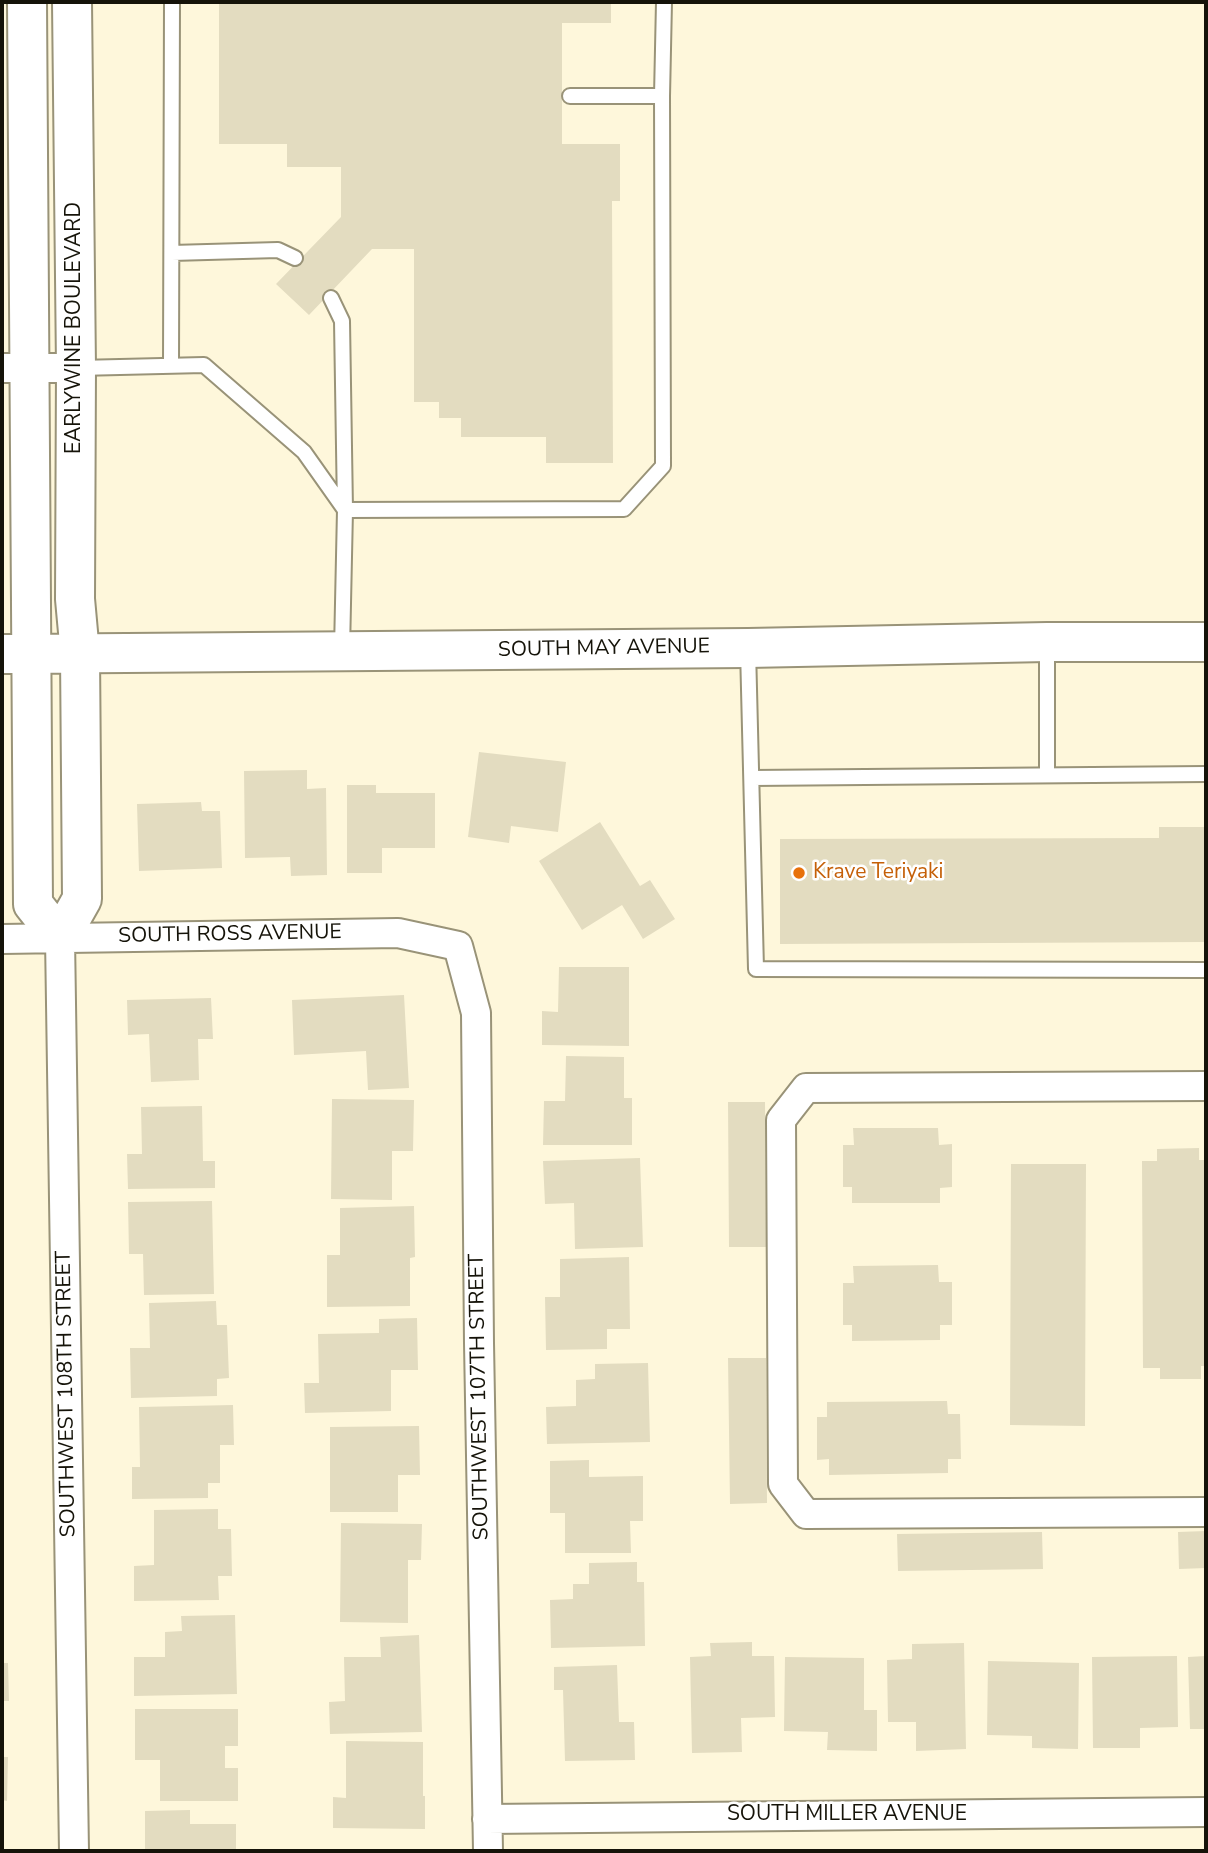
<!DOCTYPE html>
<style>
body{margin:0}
#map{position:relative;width:1208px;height:1853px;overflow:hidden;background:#fef7db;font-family:"Nunito Sans",sans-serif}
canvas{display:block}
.frame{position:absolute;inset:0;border:4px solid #151309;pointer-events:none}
</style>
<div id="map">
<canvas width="1208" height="1853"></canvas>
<div class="frame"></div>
</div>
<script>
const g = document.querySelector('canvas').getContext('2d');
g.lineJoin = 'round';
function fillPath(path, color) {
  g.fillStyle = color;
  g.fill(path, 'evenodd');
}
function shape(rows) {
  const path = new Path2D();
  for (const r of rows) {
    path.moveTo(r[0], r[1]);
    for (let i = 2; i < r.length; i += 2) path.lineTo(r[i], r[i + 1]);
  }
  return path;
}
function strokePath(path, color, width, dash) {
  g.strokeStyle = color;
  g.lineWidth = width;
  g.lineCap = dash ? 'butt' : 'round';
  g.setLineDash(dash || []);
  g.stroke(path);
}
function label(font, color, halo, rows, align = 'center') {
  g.font = font + ' "Nunito Sans",sans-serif';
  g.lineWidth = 5;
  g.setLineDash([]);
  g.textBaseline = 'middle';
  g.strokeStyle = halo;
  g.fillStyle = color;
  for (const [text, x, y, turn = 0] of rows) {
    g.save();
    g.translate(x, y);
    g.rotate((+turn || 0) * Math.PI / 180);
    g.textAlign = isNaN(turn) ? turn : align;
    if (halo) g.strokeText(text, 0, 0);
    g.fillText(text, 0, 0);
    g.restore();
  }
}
const building = shape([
 [219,2,611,2,611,23,562,23,562,144,620,144,620,201,612,201,613,463,546,463,546,437,461,437,461,418,439,418,439,402,414,402,414,249,372,249,309,315,276,284,341,217,341,167,287,167,287,144,219,144],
 [479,752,566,762,558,832,511,826,509,843,468,837],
 [307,770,307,789,326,788,327,875,291,876,290,857,245,858,244,771],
 [347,785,376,785,376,793,435,793,435,848,382,848,382,873,347,873],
 [201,802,202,811,220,811,222,868,139,871,137,804],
 [600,822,640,886,650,880,675,919,643,939,622,905,582,930,539,861],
 [1159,827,1206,827,1206,942,780,944,780,839,1159,838],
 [559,967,629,967,629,1046,542,1045,542,1011,558,1012],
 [404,995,409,1088,368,1090,366,1051,294,1055,292,1000],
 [211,998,213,1039,198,1039,199,1080,151,1082,149,1034,128,1035,127,1000],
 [566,1056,624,1057,624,1098,632,1098,632,1145,543,1145,544,1101,565,1101],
 [332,1099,414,1100,413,1151,392,1151,392,1200,331,1199],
 [728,1102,765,1102,766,1247,729,1247],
 [202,1106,203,1161,215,1161,215,1188,128,1189,127,1154,142,1154,141,1107],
 [853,1128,938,1128,939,1145,952,1144,952,1187,940,1188,940,1203,852,1203,852,1187,843,1187,843,1145,854,1145],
 [1199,1148,1199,1160,1206,1160,1206,1366,1201,1366,1201,1379,1160,1379,1160,1368,1143,1368,1142,1161,1157,1161,1157,1149],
 [640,1158,643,1247,575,1249,574,1203,545,1204,543,1161],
 [1011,1164,1086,1164,1085,1426,1010,1425],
 [212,1201,214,1294,144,1295,143,1254,129,1254,128,1202],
 [414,1206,415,1257,410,1258,410,1306,327,1307,327,1255,340,1255,340,1208],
 [629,1257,630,1329,607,1329,607,1349,546,1350,545,1297,560,1297,560,1259],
 [938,1265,939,1282,952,1282,952,1325,940,1325,940,1340,852,1341,852,1325,843,1325,843,1283,854,1283,853,1266],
 [216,1301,217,1325,227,1325,229,1378,217,1379,217,1396,131,1398,130,1348,150,1348,149,1303],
 [417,1318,418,1370,391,1370,391,1411,305,1413,304,1383,319,1383,318,1334,379,1333,379,1319],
 [728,1358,766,1358,767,1503,730,1504],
 [648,1363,650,1442,547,1444,546,1407,576,1406,576,1380,595,1379,595,1364],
 [947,1401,948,1414,960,1414,961,1459,948,1459,948,1473,829,1475,829,1459,817,1460,817,1417,827,1417,827,1402],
 [233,1405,234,1445,220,1445,220,1483,208,1483,208,1498,132,1499,132,1467,140,1467,139,1407],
 [419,1426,420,1475,398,1475,398,1512,330,1512,330,1427],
 [589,1460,589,1477,643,1476,643,1521,630,1521,631,1553,565,1553,565,1513,550,1513,550,1461],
 [218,1509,218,1529,231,1529,232,1576,218,1576,219,1600,134,1601,134,1566,154,1565,154,1510],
 [341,1523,422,1524,421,1560,408,1560,408,1623,340,1622],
 [1206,1531,1206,1568,1179,1569,1178,1532],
 [1042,1532,1043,1569,898,1571,897,1534],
 [637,1562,637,1582,644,1582,645,1646,551,1648,550,1600,573,1599,573,1584,589,1584,589,1563],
 [235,1615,237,1694,134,1696,134,1657,165,1657,165,1632,182,1631,181,1616],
 [419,1635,422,1732,330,1734,329,1702,345,1701,344,1657,381,1657,380,1637],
 [752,1642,752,1656,774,1656,775,1717,741,1718,742,1752,692,1753,690,1657,711,1656,710,1643],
 [964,1643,966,1749,916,1751,916,1722,888,1722,887,1660,912,1659,912,1644],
 [1177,1656,1178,1727,1140,1728,1140,1748,1093,1748,1092,1657],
 [1206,1656,1206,1729,1190,1729,1188,1657],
 [785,1657,864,1658,864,1710,877,1710,877,1751,827,1750,828,1732,784,1731],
 [988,1661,1079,1663,1078,1749,1032,1748,1032,1736,987,1735],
 [2,1663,8,1663,9,1701,2,1701],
 [617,1665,619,1722,634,1722,635,1760,565,1761,563,1690,554,1690,554,1667],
 [135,1709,238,1709,238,1746,225,1746,225,1768,238,1768,238,1801,160,1801,160,1760,135,1760],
 [346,1741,423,1742,423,1796,425,1796,425,1829,333,1828,333,1797,346,1798],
 [2,1757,8,1757,7,1801,2,1800],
 [190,1810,190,1824,236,1824,236,1851,145,1851,145,1811]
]);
const lane = shape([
 [570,96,662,96],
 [172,253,278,250,295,258],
 [331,298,342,321,345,510,624,509,663,466,662,96,664,2],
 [171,365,172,2],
 [78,368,204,365,304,452,345,510,342,650],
 [748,649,756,969,1206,970],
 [1047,775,1047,643],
 [752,778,1206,774]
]);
const street = shape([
 [2,368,76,368],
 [60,938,74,1851],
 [2,939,398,933,458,946,476,1013,479,1343,488,1851],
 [1206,1086,806,1088,781,1120,783,1484,806,1514,1206,1512],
 [487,1819,1206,1812]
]);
const secondary = shape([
 [27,2,33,904,60,938,82,899,80,654,75,599,76,368,72,2],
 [2,654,748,648,1047,642,1206,642]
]);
const markers = [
 [799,873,7,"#e8710a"]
];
const streetNames = [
 ["EARLYWINE BOULEVARD",75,328,-90],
 ["SOUTH MAY AVENUE",604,649,-1],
 ["SOUTH ROSS AVENUE",230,935,-1],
 ["SOUTHWEST 108TH STREET",67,1394,-91],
 ["SOUTHWEST 107TH STREET",480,1397,-91],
 ["SOUTH MILLER AVENUE",847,1815]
];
const foodNames = [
 ["Krave Teriyaki",813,873]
];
fillPath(building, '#e3dcc0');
strokePath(lane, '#999378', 18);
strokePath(street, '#999378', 32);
strokePath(secondary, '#999378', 42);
strokePath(lane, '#fff', 14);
strokePath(street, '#fff', 28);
strokePath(secondary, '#fff', 38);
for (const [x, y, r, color] of markers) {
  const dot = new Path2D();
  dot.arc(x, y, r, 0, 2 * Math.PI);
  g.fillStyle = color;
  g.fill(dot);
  strokePath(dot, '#fff', 2.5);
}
label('21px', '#151309', '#fff', streetNames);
label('21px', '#c56008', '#fff', foodNames, 'left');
</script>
